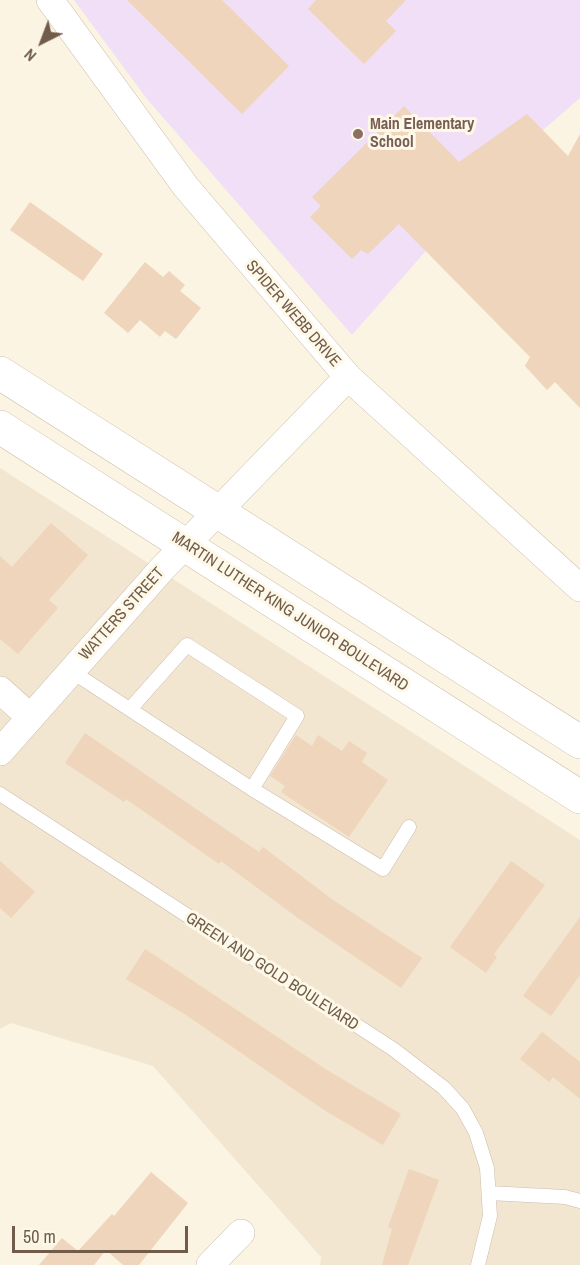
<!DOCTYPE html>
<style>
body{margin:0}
#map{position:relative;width:580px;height:1265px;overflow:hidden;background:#fbf4e2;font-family:"Archivo Narrow",sans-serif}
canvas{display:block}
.north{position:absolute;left:12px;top:12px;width:60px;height:60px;-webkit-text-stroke:4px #fef8e8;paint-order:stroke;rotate:222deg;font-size:16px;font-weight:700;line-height:24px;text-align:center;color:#715c4a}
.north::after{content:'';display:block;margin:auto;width:21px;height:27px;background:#715c4a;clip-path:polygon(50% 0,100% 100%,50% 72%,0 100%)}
.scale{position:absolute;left:12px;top:1226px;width:176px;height:27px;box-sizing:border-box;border:3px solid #715c4a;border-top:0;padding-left:8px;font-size:18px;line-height:21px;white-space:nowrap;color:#715c4a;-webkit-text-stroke:4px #fef8e8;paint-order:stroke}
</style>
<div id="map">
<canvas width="580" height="1265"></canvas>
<div class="north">N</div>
<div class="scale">50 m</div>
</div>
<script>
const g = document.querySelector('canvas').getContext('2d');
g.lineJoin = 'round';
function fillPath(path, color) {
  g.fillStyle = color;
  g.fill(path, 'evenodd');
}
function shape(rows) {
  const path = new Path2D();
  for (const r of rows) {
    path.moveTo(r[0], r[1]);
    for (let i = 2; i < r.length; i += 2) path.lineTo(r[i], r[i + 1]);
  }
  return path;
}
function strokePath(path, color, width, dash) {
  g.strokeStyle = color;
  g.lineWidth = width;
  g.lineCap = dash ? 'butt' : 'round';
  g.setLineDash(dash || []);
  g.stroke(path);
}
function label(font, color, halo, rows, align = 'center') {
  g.font = font + ' "Archivo Narrow",sans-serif';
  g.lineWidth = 6;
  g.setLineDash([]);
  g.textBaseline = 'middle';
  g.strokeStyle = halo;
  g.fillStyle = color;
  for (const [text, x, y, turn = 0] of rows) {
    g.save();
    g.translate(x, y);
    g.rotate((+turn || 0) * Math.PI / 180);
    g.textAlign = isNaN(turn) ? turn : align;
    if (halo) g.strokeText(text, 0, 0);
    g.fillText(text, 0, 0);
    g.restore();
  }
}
const residential = shape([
 [0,468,580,840,580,1265,320,1265,321,1257,153,1066,11,1023,0,1029]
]);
const education = shape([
 [74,0,580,0,580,98,497,170,352,335,147,99]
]);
const building = shape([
 [127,0,222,0,289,66,242,114],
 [316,0,406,0,386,21,396,31,364,64,308,9],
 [404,106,459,162,527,114,568,156,580,134,580,408,555,382,547,390,525,366,530,357,399,224,368,254,361,250,352,259,310,217,321,206,312,197],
 [30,202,103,254,83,281,10,230],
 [145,262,163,277,169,271,185,285,180,291,201,308,176,339,165,331,160,337,140,320,128,333,104,313],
 [51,523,88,555,49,600,58,608,18,654,0,639,0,556,12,567],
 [85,733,259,852,263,847,333,900,422,958,401,988,298,918,221,861,219,864,126,799,124,802,65,763],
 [296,735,312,746,318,735,342,751,349,741,367,753,362,762,388,780,349,837,281,792,285,786,270,776],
 [0,861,35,892,11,918,0,908],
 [511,861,545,885,494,954,497,957,486,973,450,947],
 [580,917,580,975,551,1016,523,996],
 [145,949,327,1070,401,1114,383,1145,324,1110,186,1015,126,979],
 [542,1032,580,1062,580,1099,553,1077,549,1082,520,1059],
 [409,1169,439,1180,408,1265,382,1265,392,1229,388,1227],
 [151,1172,188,1203,139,1265,123,1265,106,1250,94,1265,39,1265,62,1238,78,1251,112,1214,114,1216]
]);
const service = shape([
 [71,671,252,789,383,869,409,827],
 [130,709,187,645,297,716,252,789],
 [0,794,393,1049,444,1088,463,1109,476,1133,487,1168,490,1216,478,1265],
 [489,1193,565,1197,580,1201]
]);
const minor = shape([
 [50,0,186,187,348,377,580,588],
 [0,690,30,717],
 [0,752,161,570,348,377],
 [210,1265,241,1233]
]);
const secondary = shape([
 [0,373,580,742],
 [0,427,580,797]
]);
const markers = [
 [358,134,6,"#8d6e63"]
];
const educationNames = [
 ["Main Elementary",370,125],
 ["School",370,143]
];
const streetNames = [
 ["SPIDER WEBB DRIVE",293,314,49],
 ["MARTIN LUTHER KING JUNIOR BOULEVARD",290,612,33],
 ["WATTERS STREET",122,614,-48],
 ["GREEN AND GOLD BOULEVARD",272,972,33]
];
fillPath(residential, '#f2e6d1');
fillPath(education, '#f1dff7');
fillPath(building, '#eed5bb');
strokePath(service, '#cbbcaa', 15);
strokePath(minor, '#cbbcaa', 28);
strokePath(secondary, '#cebda8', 34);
strokePath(service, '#fff', 14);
strokePath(minor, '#fff', 27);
strokePath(secondary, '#fff', 33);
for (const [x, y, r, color] of markers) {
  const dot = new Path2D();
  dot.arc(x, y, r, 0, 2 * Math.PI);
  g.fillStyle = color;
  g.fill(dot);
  strokePath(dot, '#fef8e8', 2);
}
label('bold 16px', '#785e54', '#fef8e8', educationNames, 'left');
label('16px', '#715c4a', '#fef8e8', streetNames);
</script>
